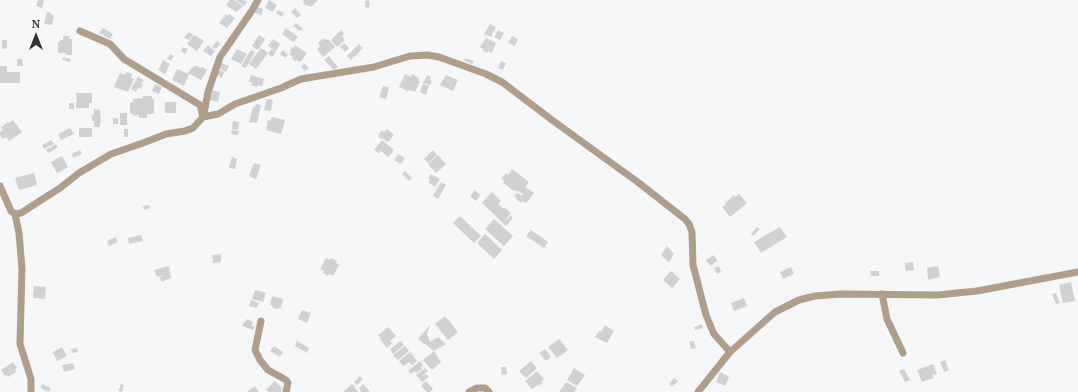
<!DOCTYPE html>
<style>
body{margin:0}
#map{position:relative;width:1078px;height:392px;overflow:hidden;background:#f4f6f8;font-family:"PT Serif",serif}
canvas{display:block}
.north{position:absolute;left:16px;top:16px;width:40px;height:40px;-webkit-text-stroke:3px #f4f6f8;paint-order:stroke;rotate:0deg;font-size:11px;font-weight:700;line-height:16px;text-align:center;color:#333434}
.north::after{content:'';display:block;margin:auto;width:14px;height:18px;background:#333434;clip-path:polygon(50% 0,100% 100%,50% 72%,0 100%)}
</style>
<div id="map">
<canvas width="1078" height="392"></canvas>
<div class="north">N</div>
</div>
<script>
const g = document.querySelector('canvas').getContext('2d');
g.lineJoin = 'round';
function fillPath(path, color) {
  g.fillStyle = color;
  g.fill(path, 'evenodd');
}
function shape(rows) {
  const path = new Path2D();
  for (const r of rows) {
    path.moveTo(r[0], r[1]);
    for (let i = 2; i < r.length; i += 2) path.lineTo(r[i], r[i + 1]);
  }
  return path;
}
function strokePath(path, color, width, dash) {
  g.strokeStyle = color;
  g.lineWidth = width;
  g.lineCap = dash ? 'butt' : 'round';
  g.setLineDash(dash || []);
  g.stroke(path);
}
const building = shape([
 [38,0,44,0,42,8,36,6],
 [230,0,234,0,243,6,236,12,226,5],
 [236,0,244,0,247,2,244,6],
 [269,0,277,5,273,12,265,8],
 [303,0,318,0,311,7,308,5,307,6,303,3,304,1],
 [366,0,370,1,369,8,365,7],
 [255,6,263,9,261,15,253,12],
 [295,8,301,15,297,18,291,12],
 [278,10,284,13,282,17,276,13],
 [47,12,51,13,51,15,54,15,52,25,44,24],
 [226,14,227,16,229,14,235,18,227,28,219,23,224,17,226,18,224,16],
 [296,23,303,29,300,31,293,26],
 [490,24,496,27,491,37,484,34],
 [103,28,113,34,110,39,99,33],
 [286,28,298,37,293,42,282,34],
 [341,30,344,34,342,36,345,40,337,47,331,40],
 [498,30,504,33,500,40,494,37],
 [189,32,193,35,189,40,184,38],
 [194,35,204,41,197,51,187,44],
 [259,35,265,39,258,50,252,46],
 [63,36,69,36,69,39,72,39,72,55,66,55,66,53,58,53,58,42,60,42,60,40,63,40],
 [512,36,518,39,515,46,508,43],
 [324,38,326,40,328,39,335,47,323,57,317,49,320,46,318,43],
 [486,38,496,43,492,53,488,51,487,53,483,51,483,49,480,47],
 [273,39,280,44,276,51,268,46],
 [2,40,7,40,7,48,2,49],
 [217,41,220,44,216,49,212,47],
 [344,43,349,48,345,52,340,47],
 [359,44,363,48,351,60,347,56],
 [208,45,215,51,211,56,203,51],
 [295,45,307,53,300,62,297,60,296,62,292,59,293,57,289,54,291,52,290,51,292,47,294,48],
 [183,47,188,49,185,54,181,51],
 [261,48,268,53,256,69,249,64],
 [237,49,247,54,241,64,231,59],
 [272,49,276,52,272,57,268,54],
 [251,50,255,52,246,68,241,66],
 [283,50,288,55,285,58,280,54],
 [170,54,174,56,171,61,167,59],
 [329,56,338,67,334,70,324,60],
 [63,57,71,59,70,62,62,60],
 [465,58,474,61,473,64,464,61],
 [17,59,22,59,23,66,17,66],
 [163,60,170,64,165,74,158,70],
 [501,61,506,63,503,70,498,68],
 [219,62,229,66,226,72,217,67],
 [304,63,309,68,305,71,301,67],
 [195,65,200,68,202,67,207,70,201,80,188,73,192,67,193,68],
 [0,66,7,66,7,72,20,72,20,83,0,83],
 [177,69,189,74,184,86,172,80],
 [217,69,224,72,222,78,215,74],
 [127,72,132,74,131,78,134,79,128,92,114,87,120,73,125,75],
 [405,74,411,77,412,74,419,78,418,81,420,81,415,92,409,90,408,91,399,87],
 [251,75,264,79,262,86,258,85,257,87,251,85,252,82,249,82],
 [427,75,431,77,430,80,432,81,430,85,423,83],
 [446,75,458,80,453,91,440,85],
 [138,77,144,80,141,84,143,85,140,89,138,88,136,92,131,89],
 [155,84,162,87,159,94,152,91],
 [423,84,429,86,426,95,420,92],
 [383,86,389,87,386,99,379,97],
 [211,90,220,92,218,102,209,100],
 [76,93,92,93,92,103,89,103,89,108,76,108,76,102,77,102],
 [143,96,152,96,152,99,154,99,154,114,147,114,147,118,139,118,139,115,133,116,133,114,130,114,130,102,133,102,133,99,143,98],
 [267,99,273,100,271,111,264,110],
 [165,102,176,102,176,113,165,113],
 [69,103,74,103,74,109,69,109],
 [256,104,261,105,257,123,249,122,253,107,255,107],
 [94,109,100,110,101,123,100,123,100,127,94,127,94,121,92,121,92,115,94,115],
 [120,113,127,113,127,125,120,125],
 [272,117,285,120,281,134,266,130,268,120,270,121],
 [113,118,118,118,118,124,113,124],
 [13,120,22,132,9,141,6,137,3,139,0,135,0,132,3,130,1,127,8,122,9,123],
 [233,121,239,122,238,130,232,129],
 [70,128,74,134,61,140,58,134],
 [79,128,92,128,92,137,79,137],
 [124,129,128,129,128,137,124,137],
 [387,129,394,135,388,142,382,138,381,139,378,137,380,136,378,135,382,130,384,132],
 [232,130,239,131,238,135,231,134],
 [51,140,54,144,44,149,42,145],
 [382,140,394,150,388,157,381,151,379,153,374,150],
 [56,144,58,147,49,153,46,150],
 [80,150,82,154,73,158,72,154],
 [433,150,437,155,428,163,424,159],
 [398,154,405,158,401,164,394,160],
 [438,155,446,164,436,173,428,164],
 [62,156,68,167,57,173,51,162],
 [232,157,237,159,235,169,229,168],
 [254,163,261,165,256,179,249,176],
 [512,169,529,182,525,187,534,193,526,203,522,201,521,203,516,199,517,198,514,196,517,193,522,196,523,194,518,191,518,192,515,190,514,191,503,183,505,181,501,179,506,173,508,175],
 [405,171,412,178,409,181,402,174],
 [34,173,37,185,19,190,15,178],
 [431,174,440,179,435,187,429,183,430,179,428,178],
 [441,182,446,185,438,199,433,196],
 [475,190,480,195,476,201,470,196],
 [492,192,501,201,498,204,504,209,505,208,511,213,503,223,482,203],
 [739,194,747,203,730,217,722,207,726,204,725,203,734,195,735,197],
 [149,205,150,208,144,210,143,206],
 [460,216,481,236,474,243,453,223],
 [510,216,513,218,506,226,503,223],
 [494,219,513,236,504,246,485,229],
 [757,227,760,229,753,236,751,234],
 [780,227,787,237,761,253,754,242],
 [531,230,548,242,544,248,526,236],
 [485,234,502,250,494,259,477,243],
 [141,235,143,241,129,244,128,238],
 [116,237,118,242,109,246,107,241],
 [667,246,674,254,669,262,661,255],
 [221,254,221,262,213,263,212,255],
 [714,255,717,261,710,266,706,260],
 [326,258,330,260,331,258,337,261,336,263,339,265,333,276,330,274,328,276,323,273,324,271,320,269],
 [913,262,914,270,906,271,905,263],
 [169,266,171,278,161,282,160,277,165,275,157,277,154,270],
 [719,266,721,272,717,274,714,268],
 [938,266,940,277,928,280,927,268],
 [791,267,794,274,783,279,780,272],
 [671,271,680,279,672,288,663,280],
 [870,271,879,271,879,276,871,276],
 [1071,282,1075,301,1063,303,1059,285],
 [34,286,46,287,45,299,33,298],
 [255,290,266,293,263,302,252,299],
 [1056,293,1060,303,1056,304,1052,294],
 [272,296,283,299,281,308,278,308,277,309,273,308,272,305,270,305],
 [744,298,747,306,734,311,731,303],
 [251,300,259,303,257,308,249,306],
 [302,310,311,313,307,323,298,319],
 [445,316,458,332,448,340,435,324],
 [247,319,253,322,252,326,255,327,253,330,242,326,245,321,246,321],
 [702,324,703,328,695,330,694,327],
 [430,325,427,334,430,342,438,337,446,344,434,351,418,339],
 [605,325,614,331,607,343,595,337,599,331,601,332],
 [388,327,396,336,390,341,392,344,387,348,380,339,381,338,378,335],
 [559,339,568,350,557,358,548,347],
 [297,341,309,348,307,353,295,346],
 [401,341,404,345,393,354,390,349],
 [694,341,696,348,691,349,689,342],
 [274,346,283,352,280,357,270,351],
 [405,346,409,351,398,360,393,355],
 [62,347,67,356,57,361,53,352],
 [77,348,78,352,72,353,71,349],
 [545,349,551,357,546,361,539,353],
 [434,351,441,362,432,370,423,360],
 [410,352,417,361,412,365,409,362,403,366,399,361],
 [945,360,949,370,944,372,940,362],
 [420,361,423,365,421,367,422,369,416,373,415,371,411,374,408,371],
 [531,361,537,368,526,378,519,371],
 [13,362,17,368,15,370,16,372,8,377,7,375,5,376,1,370],
 [73,363,75,369,64,372,62,365],
 [933,364,937,374,932,375,934,378,922,382,917,370],
 [501,367,506,367,507,374,502,375],
 [425,368,428,371,422,376,426,374,429,377,422,382,416,375],
 [574,368,585,375,577,386,567,380],
 [904,369,910,380,905,382,899,371],
 [537,371,544,379,541,382,542,383,539,386,538,385,532,389,525,381],
 [720,372,729,377,725,386,716,382],
 [360,376,363,379,357,385,354,382],
 [674,378,678,381,672,387,669,384],
 [275,381,282,388,281,390,282,392,269,392,266,390],
 [426,381,433,389,430,392,427,392,421,386],
 [566,382,577,388,574,392,559,392],
 [42,384,51,388,49,392,41,388],
 [121,384,124,385,122,392,118,391],
 [352,384,358,392,343,392],
 [363,384,370,392,360,392,361,391,359,388],
 [255,386,259,392,247,392]
]);
const street = shape([
 [80,31,110,44,124,59,200,105,203,117],
 [204,114,208,92,220,57,251,12,258,0],
 [0,186,11,211,15,214,21,213,60,188,79,173,111,154,143,143,166,134,185,131,193,128,203,117,218,114,235,104,281,88,301,79,374,67,410,56,427,55,439,57,486,74,502,82,552,120,639,183,685,219,689,224,692,232,693,265,706,315,714,334,730,352],
 [15,214,19,233,22,269,20,344,31,379,31,392],
 [882,294,887,319,903,353],
 [261,321,255,350,260,360,268,370,286,380,288,383,286,392],
 [469,392,477,388,485,388,489,392],
 [698,392,730,352,775,312,799,300,815,296,841,294,938,295,957,293,977,291,1078,272]
]);
fillPath(building, '#cfd1d3');
strokePath(street, '#af9e8c', 7);
</script>
